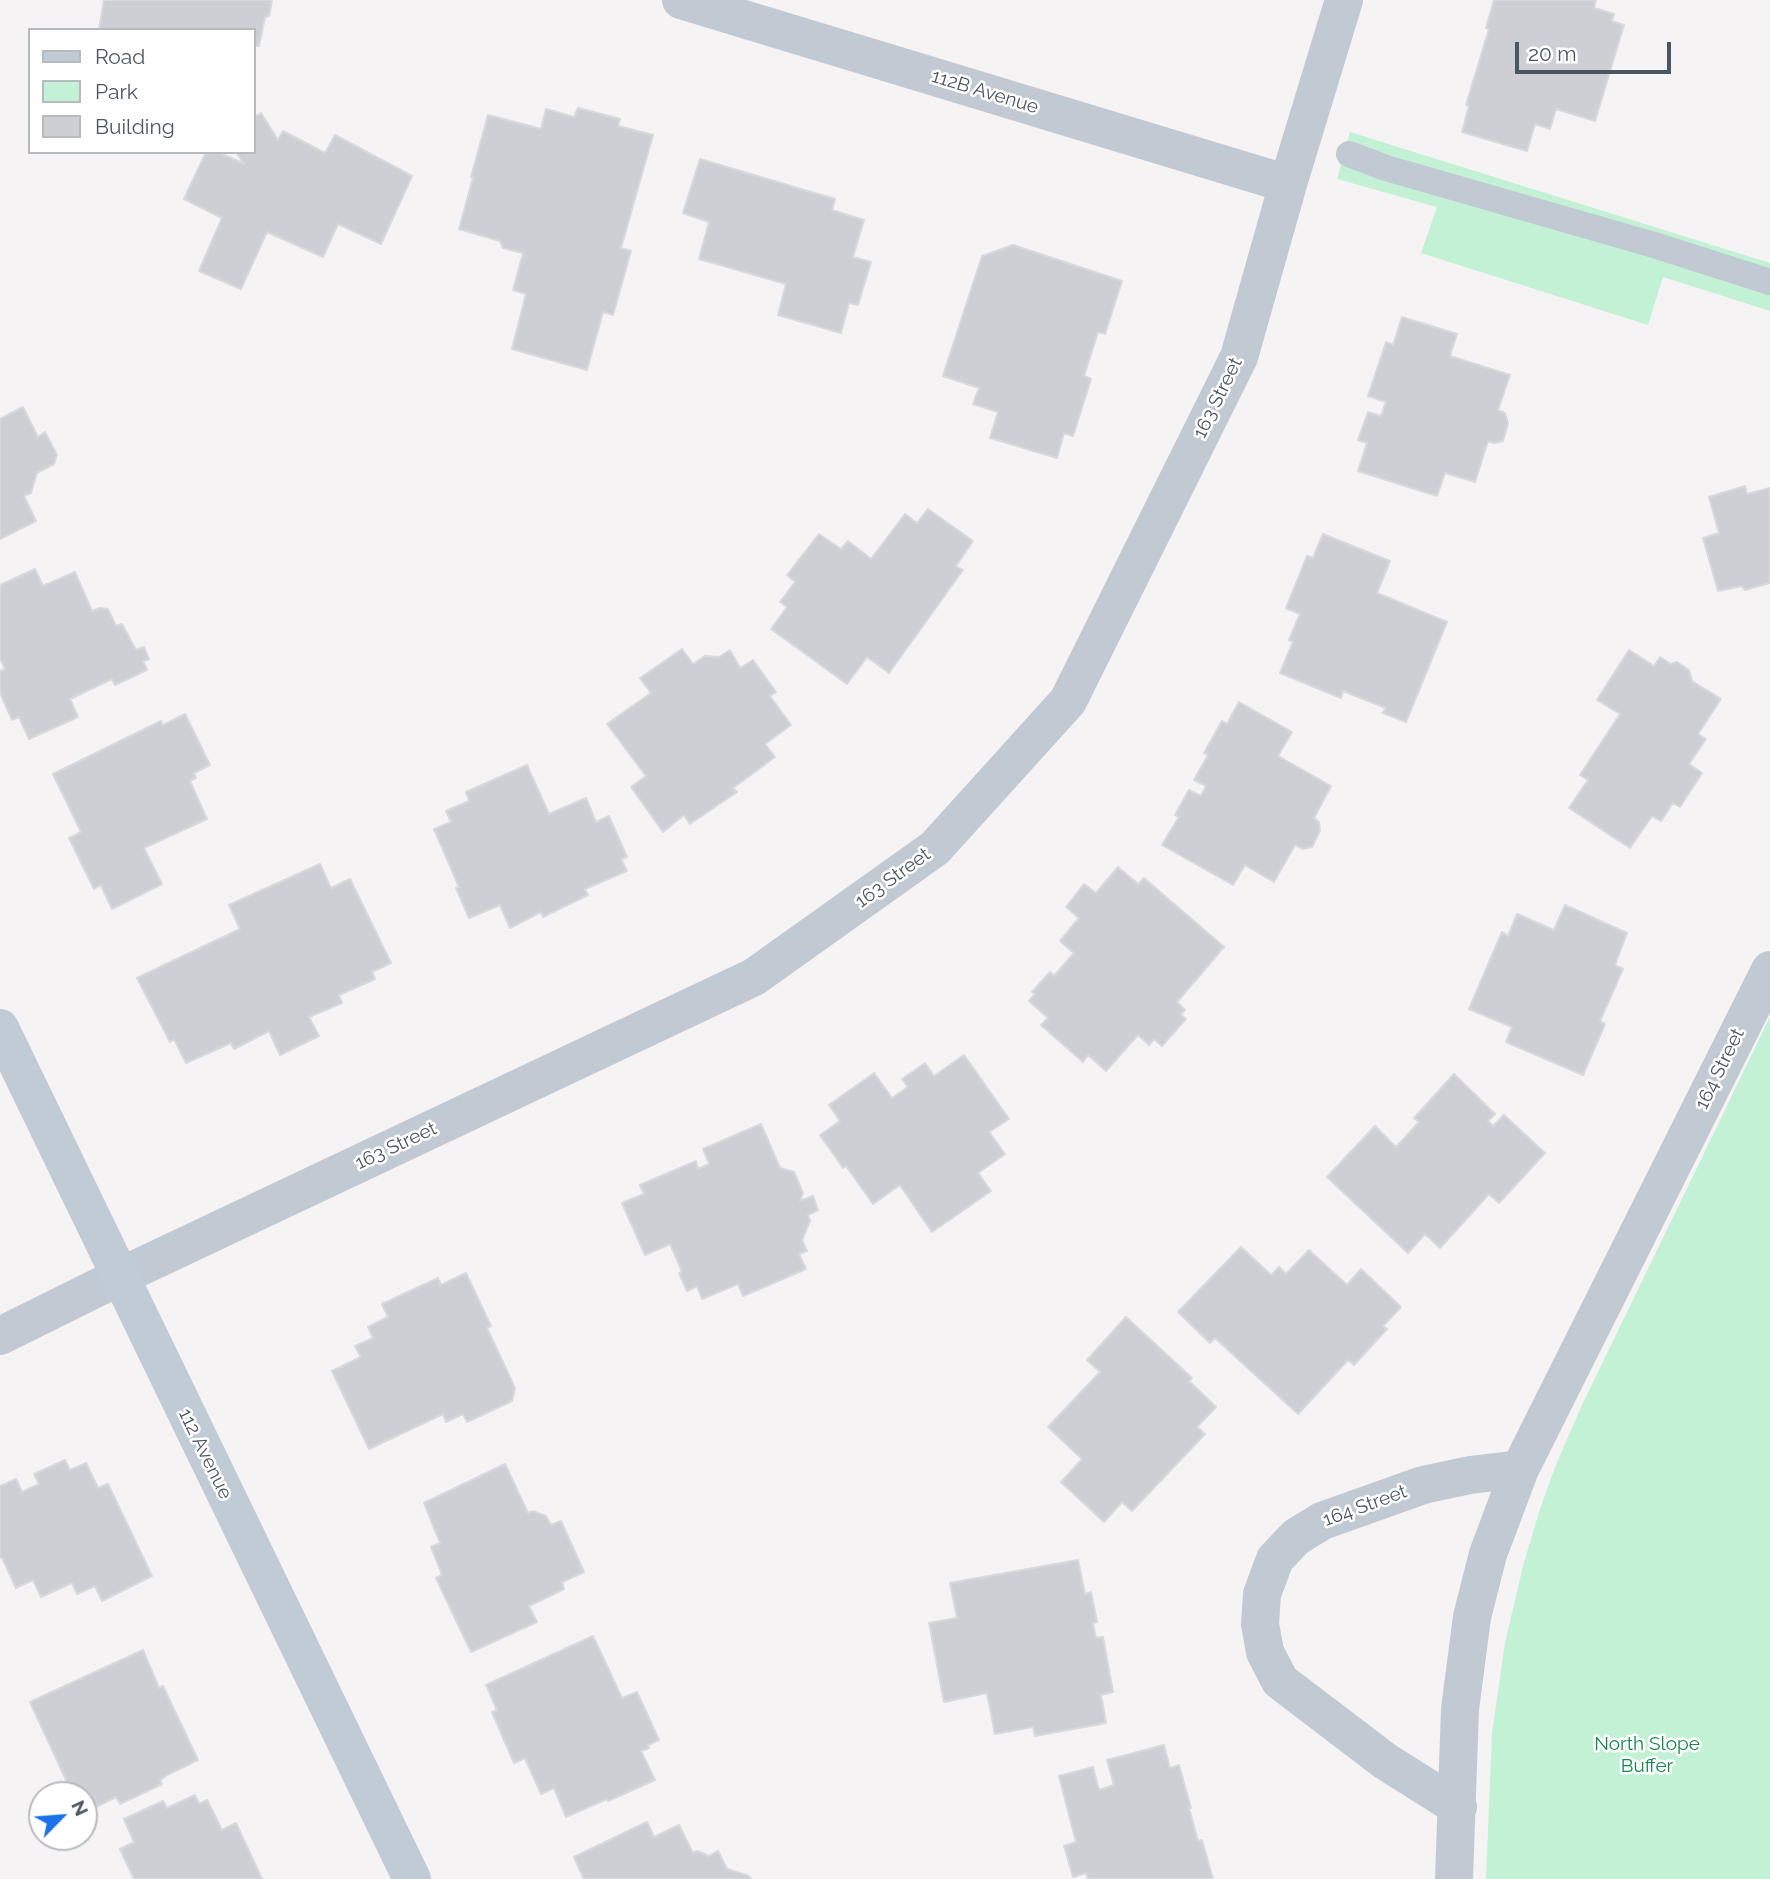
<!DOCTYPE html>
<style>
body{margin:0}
#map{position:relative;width:1770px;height:1879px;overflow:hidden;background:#f5f3f3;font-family:Raleway,sans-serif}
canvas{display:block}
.legend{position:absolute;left:28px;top:28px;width:228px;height:126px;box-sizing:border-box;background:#fff;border:2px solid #b7bbc0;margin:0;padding:9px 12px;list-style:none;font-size:21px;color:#4a5661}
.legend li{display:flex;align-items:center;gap:14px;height:35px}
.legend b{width:35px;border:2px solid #b7bbc0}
.north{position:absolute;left:28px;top:1781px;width:70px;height:70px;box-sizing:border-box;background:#fff;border:2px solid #b7bbc0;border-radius:50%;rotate:65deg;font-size:19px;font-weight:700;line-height:28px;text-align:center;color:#4a5661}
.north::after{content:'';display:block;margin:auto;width:24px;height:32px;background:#1a73e8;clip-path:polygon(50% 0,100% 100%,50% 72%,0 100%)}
.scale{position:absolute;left:1515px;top:42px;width:156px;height:32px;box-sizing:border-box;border:4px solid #4a5661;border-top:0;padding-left:9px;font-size:21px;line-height:24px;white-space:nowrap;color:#4a5661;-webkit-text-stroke:5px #fff;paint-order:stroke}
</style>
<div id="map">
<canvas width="1770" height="1879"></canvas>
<ul class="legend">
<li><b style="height:9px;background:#c1cbd6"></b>Road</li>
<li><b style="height:19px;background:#c3f1d5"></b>Park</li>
<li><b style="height:19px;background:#cdcfd5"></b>Building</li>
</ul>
<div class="north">N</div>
<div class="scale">20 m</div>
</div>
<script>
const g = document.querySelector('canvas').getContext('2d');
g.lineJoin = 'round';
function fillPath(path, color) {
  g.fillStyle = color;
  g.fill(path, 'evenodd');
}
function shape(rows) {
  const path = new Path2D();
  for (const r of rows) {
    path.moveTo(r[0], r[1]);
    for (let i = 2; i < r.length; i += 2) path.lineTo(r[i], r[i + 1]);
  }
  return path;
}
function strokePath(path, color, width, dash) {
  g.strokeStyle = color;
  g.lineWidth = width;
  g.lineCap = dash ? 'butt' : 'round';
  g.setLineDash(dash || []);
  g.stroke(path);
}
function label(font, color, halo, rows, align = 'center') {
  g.font = font + ' Raleway,sans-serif';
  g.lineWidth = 5;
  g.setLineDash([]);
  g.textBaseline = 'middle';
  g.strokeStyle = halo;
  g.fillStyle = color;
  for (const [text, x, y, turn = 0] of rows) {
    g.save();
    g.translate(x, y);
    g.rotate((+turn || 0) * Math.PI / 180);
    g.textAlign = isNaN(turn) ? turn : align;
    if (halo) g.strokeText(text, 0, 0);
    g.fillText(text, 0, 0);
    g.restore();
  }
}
const green = shape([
 [1350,132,1770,263,1770,311,1663,277,1648,325,1421,253,1437,207,1337,179],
 [1770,1017,1770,1879,1486,1879,1492,1733,1505,1643,1523,1566,1540,1509,1557,1462,1582,1405]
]);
const building = shape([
 [104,0,272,0,269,16,265,17,259,46,254,46,254,30,99,30,104,0],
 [1494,0,1596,0,1594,8,1614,14,1612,21,1624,25,1595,121,1556,109,1550,129,1535,124,1527,151,1462,132,1469,106,1466,105,1489,29,1486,28,1494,0],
 [578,108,620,119,618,126,653,135,621,248,631,251,613,315,603,312,587,370,512,349,526,294,513,290,523,253,503,248,500,241,459,229,473,178,471,177,488,115,541,129,546,109,574,117,578,108],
 [261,113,278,140,283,131,325,153,335,135,412,176,381,244,338,224,323,257,267,232,241,289,199,271,222,218,184,199,206,152,218,152,244,164,236,152,254,152,254,117,261,113],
 [700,159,835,199,832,210,864,220,853,257,871,262,858,305,849,303,841,333,778,315,786,284,699,259,709,222,683,213,700,159],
 [1013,245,1122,281,1105,334,1098,332,1084,376,1091,379,1073,436,1064,433,1057,458,990,438,998,412,973,404,979,388,943,376,982,256,1013,245],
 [1402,317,1457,334,1450,356,1510,375,1498,410,1505,413,1508,424,1503,441,1494,443,1488,441,1475,482,1445,473,1437,496,1358,471,1367,443,1358,440,1368,412,1381,416,1386,402,1368,396,1386,342,1393,345,1402,317],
 [23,407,38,437,45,432,57,455,54,464,37,473,31,493,24,496,36,521,0,539,0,419,23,407],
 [1745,486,1747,494,1770,488,1770,583,1745,590,1742,586,1718,591,1703,538,1719,533,1709,497,1745,486],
 [928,509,973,541,956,566,963,570,889,673,867,657,847,684,771,629,787,607,780,602,795,582,787,575,819,534,841,549,848,541,871,559,905,514,917,523,928,509],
 [1323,534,1390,561,1377,593,1447,622,1406,722,1383,713,1386,708,1343,691,1341,698,1280,673,1293,642,1289,640,1300,614,1286,608,1307,556,1313,558,1323,534],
 [35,569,43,586,75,572,92,611,100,608,108,609,116,626,122,624,136,650,144,647,149,659,143,661,147,670,115,685,112,679,70,699,78,717,29,739,19,717,12,720,0,693,0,671,5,669,0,658,0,585,35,569],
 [682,649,693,664,705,656,719,657,730,650,740,668,753,660,776,692,770,696,791,725,765,744,775,757,733,788,737,792,690,824,684,815,663,832,631,787,646,776,607,724,651,693,640,678,682,649],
 [1629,650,1654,666,1660,657,1671,664,1677,662,1689,670,1692,681,1721,699,1698,734,1706,739,1689,764,1702,773,1680,807,1673,803,1661,821,1652,816,1630,848,1569,808,1588,780,1580,775,1620,714,1597,700,1629,650],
 [1239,702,1292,732,1278,756,1331,786,1314,818,1319,822,1320,831,1312,847,1303,849,1295,845,1274,882,1245,865,1233,885,1162,845,1179,817,1175,815,1189,790,1201,796,1206,786,1194,780,1208,755,1204,753,1222,721,1227,724,1239,702],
 [185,714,210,765,194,773,196,778,190,781,207,819,144,848,162,884,112,909,101,885,94,889,69,838,81,832,53,774,161,721,163,725,185,714],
 [527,765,549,814,586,798,596,822,609,816,627,857,621,859,627,871,585,889,588,895,543,917,541,912,510,928,500,905,469,918,456,888,459,887,434,829,451,822,446,811,469,801,466,792,527,765],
 [320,864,331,888,350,879,391,963,372,972,375,979,339,995,342,1003,309,1017,319,1036,280,1055,269,1031,234,1049,231,1043,186,1063,174,1039,170,1042,137,978,240,929,229,905,320,864],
 [1118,867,1138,884,1144,878,1224,947,1177,1002,1185,1010,1181,1015,1186,1019,1162,1046,1154,1039,1149,1045,1138,1035,1106,1071,1088,1055,1083,1062,1041,1025,1048,1018,1029,1001,1035,994,1032,992,1050,972,1054,976,1074,953,1060,941,1079,918,1066,907,1084,884,1096,893,1118,867],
 [1565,905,1627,933,1615,965,1623,969,1600,1021,1605,1024,1583,1075,1506,1042,1512,1027,1469,1009,1502,932,1508,936,1517,914,1554,930,1565,905],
 [964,1055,1009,1119,989,1132,1005,1154,978,1173,991,1191,932,1232,900,1185,873,1204,846,1166,843,1168,820,1135,840,1121,829,1105,874,1073,892,1098,908,1087,902,1079,925,1063,934,1076,964,1055],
 [1454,1074,1495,1114,1488,1121,1493,1126,1504,1115,1545,1153,1499,1203,1489,1194,1440,1248,1425,1234,1408,1253,1327,1177,1375,1126,1396,1147,1419,1122,1414,1118,1454,1074],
 [761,1124,780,1168,794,1172,803,1193,800,1201,813,1196,818,1210,808,1215,810,1221,802,1240,807,1251,799,1254,806,1269,743,1296,738,1284,702,1299,697,1286,687,1291,679,1273,682,1271,670,1244,645,1255,622,1203,644,1194,640,1185,696,1161,698,1169,709,1164,703,1149,761,1124],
 [1241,1247,1271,1275,1279,1267,1286,1274,1309,1250,1347,1285,1361,1269,1401,1307,1383,1326,1387,1329,1354,1365,1348,1360,1298,1414,1215,1338,1210,1343,1178,1312,1241,1247],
 [466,1273,491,1326,487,1328,515,1388,512,1401,467,1422,463,1414,446,1422,443,1414,369,1449,332,1371,361,1357,355,1346,373,1338,368,1327,388,1317,382,1304,438,1278,441,1285,466,1273],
 [1126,1317,1192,1378,1189,1381,1216,1407,1197,1427,1205,1434,1132,1511,1122,1502,1104,1522,1061,1482,1082,1459,1048,1427,1100,1372,1087,1360,1126,1317],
 [65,1460,70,1470,86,1463,98,1488,108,1484,152,1576,102,1601,95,1586,77,1594,72,1583,41,1597,33,1580,16,1588,2,1558,0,1558,0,1486,16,1479,22,1492,39,1484,34,1474,65,1460],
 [505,1464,528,1513,533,1511,546,1516,551,1525,561,1521,584,1572,562,1582,564,1589,529,1606,537,1622,471,1652,436,1578,442,1575,431,1547,440,1543,424,1503,505,1464],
 [1078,1560,1085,1594,1091,1592,1097,1622,1093,1623,1096,1638,1103,1637,1113,1692,1101,1695,1106,1723,1035,1736,1033,1727,995,1734,987,1693,944,1702,929,1623,957,1618,950,1583,1078,1560],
 [593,1636,622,1698,637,1692,659,1740,648,1745,649,1748,641,1751,655,1780,608,1801,607,1799,566,1817,554,1788,541,1794,525,1758,514,1763,492,1712,497,1710,486,1685,593,1636],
 [143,1650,159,1688,163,1686,198,1760,165,1776,165,1777,160,1780,162,1784,120,1804,116,1797,84,1813,84,1795,73,1795,30,1702,143,1650],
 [1164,1745,1170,1768,1179,1765,1191,1808,1189,1808,1198,1841,1202,1840,1213,1879,1088,1879,1086,1873,1073,1877,1064,1846,1076,1842,1059,1776,1093,1767,1099,1790,1114,1785,1107,1760,1164,1745],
 [195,1795,199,1804,207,1800,222,1830,236,1823,262,1879,134,1879,120,1849,134,1842,124,1819,163,1801,167,1808,195,1795],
 [647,1822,654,1837,679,1825,693,1853,697,1851,709,1856,718,1851,727,1869,749,1876,751,1879,584,1879,574,1857,647,1822]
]);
const lane = shape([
 [1349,154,1386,168,1654,245,1770,282]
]);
const street = shape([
 [681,0,1288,184],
 [0,1336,119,1277,754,977,935,848,1068,701,1239,357,1288,184,1344,0],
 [1458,1807,1385,1761,1280,1681,1265,1652,1260,1624,1262,1594,1275,1559,1296,1537,1322,1521,1423,1485,1470,1475,1520,1469],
 [1454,1879,1460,1709,1472,1617,1488,1554,1520,1469,1770,970]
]);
const secondary = shape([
 [0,1028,412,1879]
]);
const streetNames = [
 ["112B Avenue",985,92,17],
 ["163 Street",1218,398,-64],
 ["163 Street",893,878,-36],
 ["164 Street",1720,1069,-64],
 ["163 Street",396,1146,-25],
 ["112 Avenue",205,1454,64],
 ["164 Street",1365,1506,-20]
];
const parkNames = [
 ["North Slope",1647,1744],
 ["Buffer",1647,1766]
];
fillPath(green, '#c3f1d5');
fillPath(building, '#cdcfd5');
strokePath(building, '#d7d9de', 2);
strokePath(lane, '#c1cad2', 26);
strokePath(street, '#c1cad2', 38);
strokePath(secondary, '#c1cbd6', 38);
label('19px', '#4a5661', '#fff', streetNames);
label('19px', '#17864f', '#fff', parkNames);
</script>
